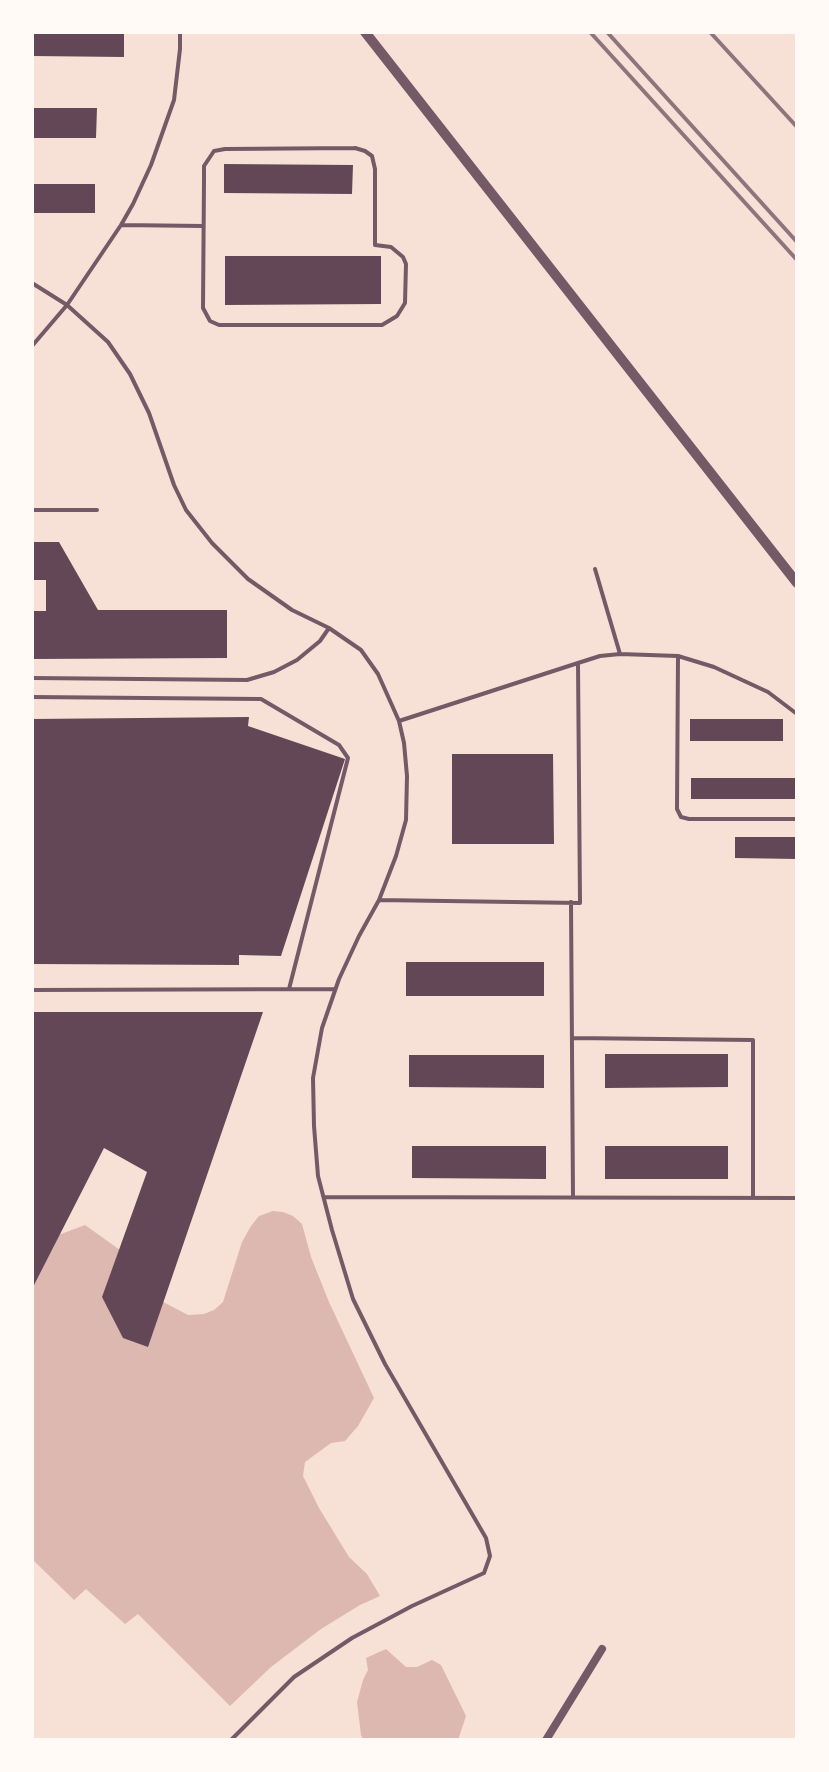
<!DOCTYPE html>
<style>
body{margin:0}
#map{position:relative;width:829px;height:1772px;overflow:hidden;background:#f7e1d7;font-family:"IBM Plex Sans",sans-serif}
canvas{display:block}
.frame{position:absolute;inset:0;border:34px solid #fffaf5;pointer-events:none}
</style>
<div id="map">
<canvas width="829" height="1772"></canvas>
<div class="frame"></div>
</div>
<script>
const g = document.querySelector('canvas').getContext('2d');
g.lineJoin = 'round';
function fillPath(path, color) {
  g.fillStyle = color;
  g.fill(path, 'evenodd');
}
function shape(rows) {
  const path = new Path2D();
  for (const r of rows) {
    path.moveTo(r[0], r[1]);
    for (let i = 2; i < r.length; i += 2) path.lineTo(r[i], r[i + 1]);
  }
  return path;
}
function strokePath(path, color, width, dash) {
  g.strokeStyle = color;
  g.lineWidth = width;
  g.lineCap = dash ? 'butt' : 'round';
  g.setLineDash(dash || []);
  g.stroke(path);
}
const water = shape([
 [273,1211,283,1212,293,1216,302,1224,311,1257,329,1302,374,1398,358,1426,345,1441,331,1443,305,1462,303,1476,319,1508,349,1557,367,1574,380,1596,360,1605,321,1629,271,1667,230,1706,138,1614,125,1624,86,1589,74,1600,32,1559,32,1245,85,1225,134,1260,129,1284,188,1315,204,1314,214,1310,223,1302,242,1242,251,1226,259,1216],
 [386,1649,406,1667,417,1667,432,1660,441,1665,466,1716,458,1740,364,1740,361,1735,357,1702,363,1680,368,1670,366,1658]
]);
const building = shape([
 [32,32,124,32,124,57,32,56],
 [32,108,97,108,96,138,32,138],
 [224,164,353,165,352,194,224,193],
 [32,184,95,184,95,213,32,213],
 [225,256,381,256,381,304,225,305],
 [32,542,59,542,98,610,227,610,227,658,32,659,32,611,46,611,46,580,32,580],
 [249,717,248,726,345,759,281,956,239,955,239,965,32,964,32,719],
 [690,719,783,719,783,741,690,741],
 [452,754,553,754,554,844,452,844],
 [691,778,797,778,797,799,691,799],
 [735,837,797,837,797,859,735,858],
 [406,962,544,962,544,996,406,996],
 [32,1012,263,1012,148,1347,123,1338,102,1297,147,1172,104,1148,32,1289],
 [605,1054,728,1054,728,1087,605,1088],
 [409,1055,544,1055,544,1088,409,1087],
 [412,1146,546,1146,546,1179,412,1178],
 [605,1146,728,1146,728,1179,605,1179]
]);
const service = shape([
 [355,148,365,151,372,156,375,169,375,245,391,247,403,257,406,264,405,303,397,316,382,325,219,325,210,321,203,308,204,179,204,166,214,151,225,149,355,148],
 [121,225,203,226],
 [32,283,67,305,108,342,130,374,149,413,174,485,186,510,212,543,248,579,292,610,329,628,361,650,378,674,399,721,404,743,407,776,406,820,396,856,379,900,359,936,339,979,322,1028,313,1078,314,1126,318,1176,332,1230,353,1299,385,1364,486,1538,490,1556,484,1573,412,1606,352,1638,294,1677,231,1740],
 [32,346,67,305,121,225,133,204,151,165,174,100,180,49,180,32],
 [32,510,97,510],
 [595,569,620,654],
 [678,656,677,809,681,817,689,819,797,819],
 [32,678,247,680,274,672,297,660,320,641,329,628],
 [32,697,261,699,339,745,348,758,289,989],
 [399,721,578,663,600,656,620,654,678,656,714,667,768,692,797,714],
 [379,900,580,903,578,663],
 [571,902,573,1197],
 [32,990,335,989],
 [572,1038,753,1040,753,1198],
 [324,1197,797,1198]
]);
const minor = shape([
 [546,1740,602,1649]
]);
const tertiary = shape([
 [365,32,797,583]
]);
const rail = shape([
 [590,32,797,260],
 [607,32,797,242],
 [710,32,797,127]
]);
fillPath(water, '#dcb8b0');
fillPath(building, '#644757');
strokePath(service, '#755966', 4);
strokePath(minor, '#755966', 8);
strokePath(tertiary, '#755966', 10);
strokePath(rail, '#8f747c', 4);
</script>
